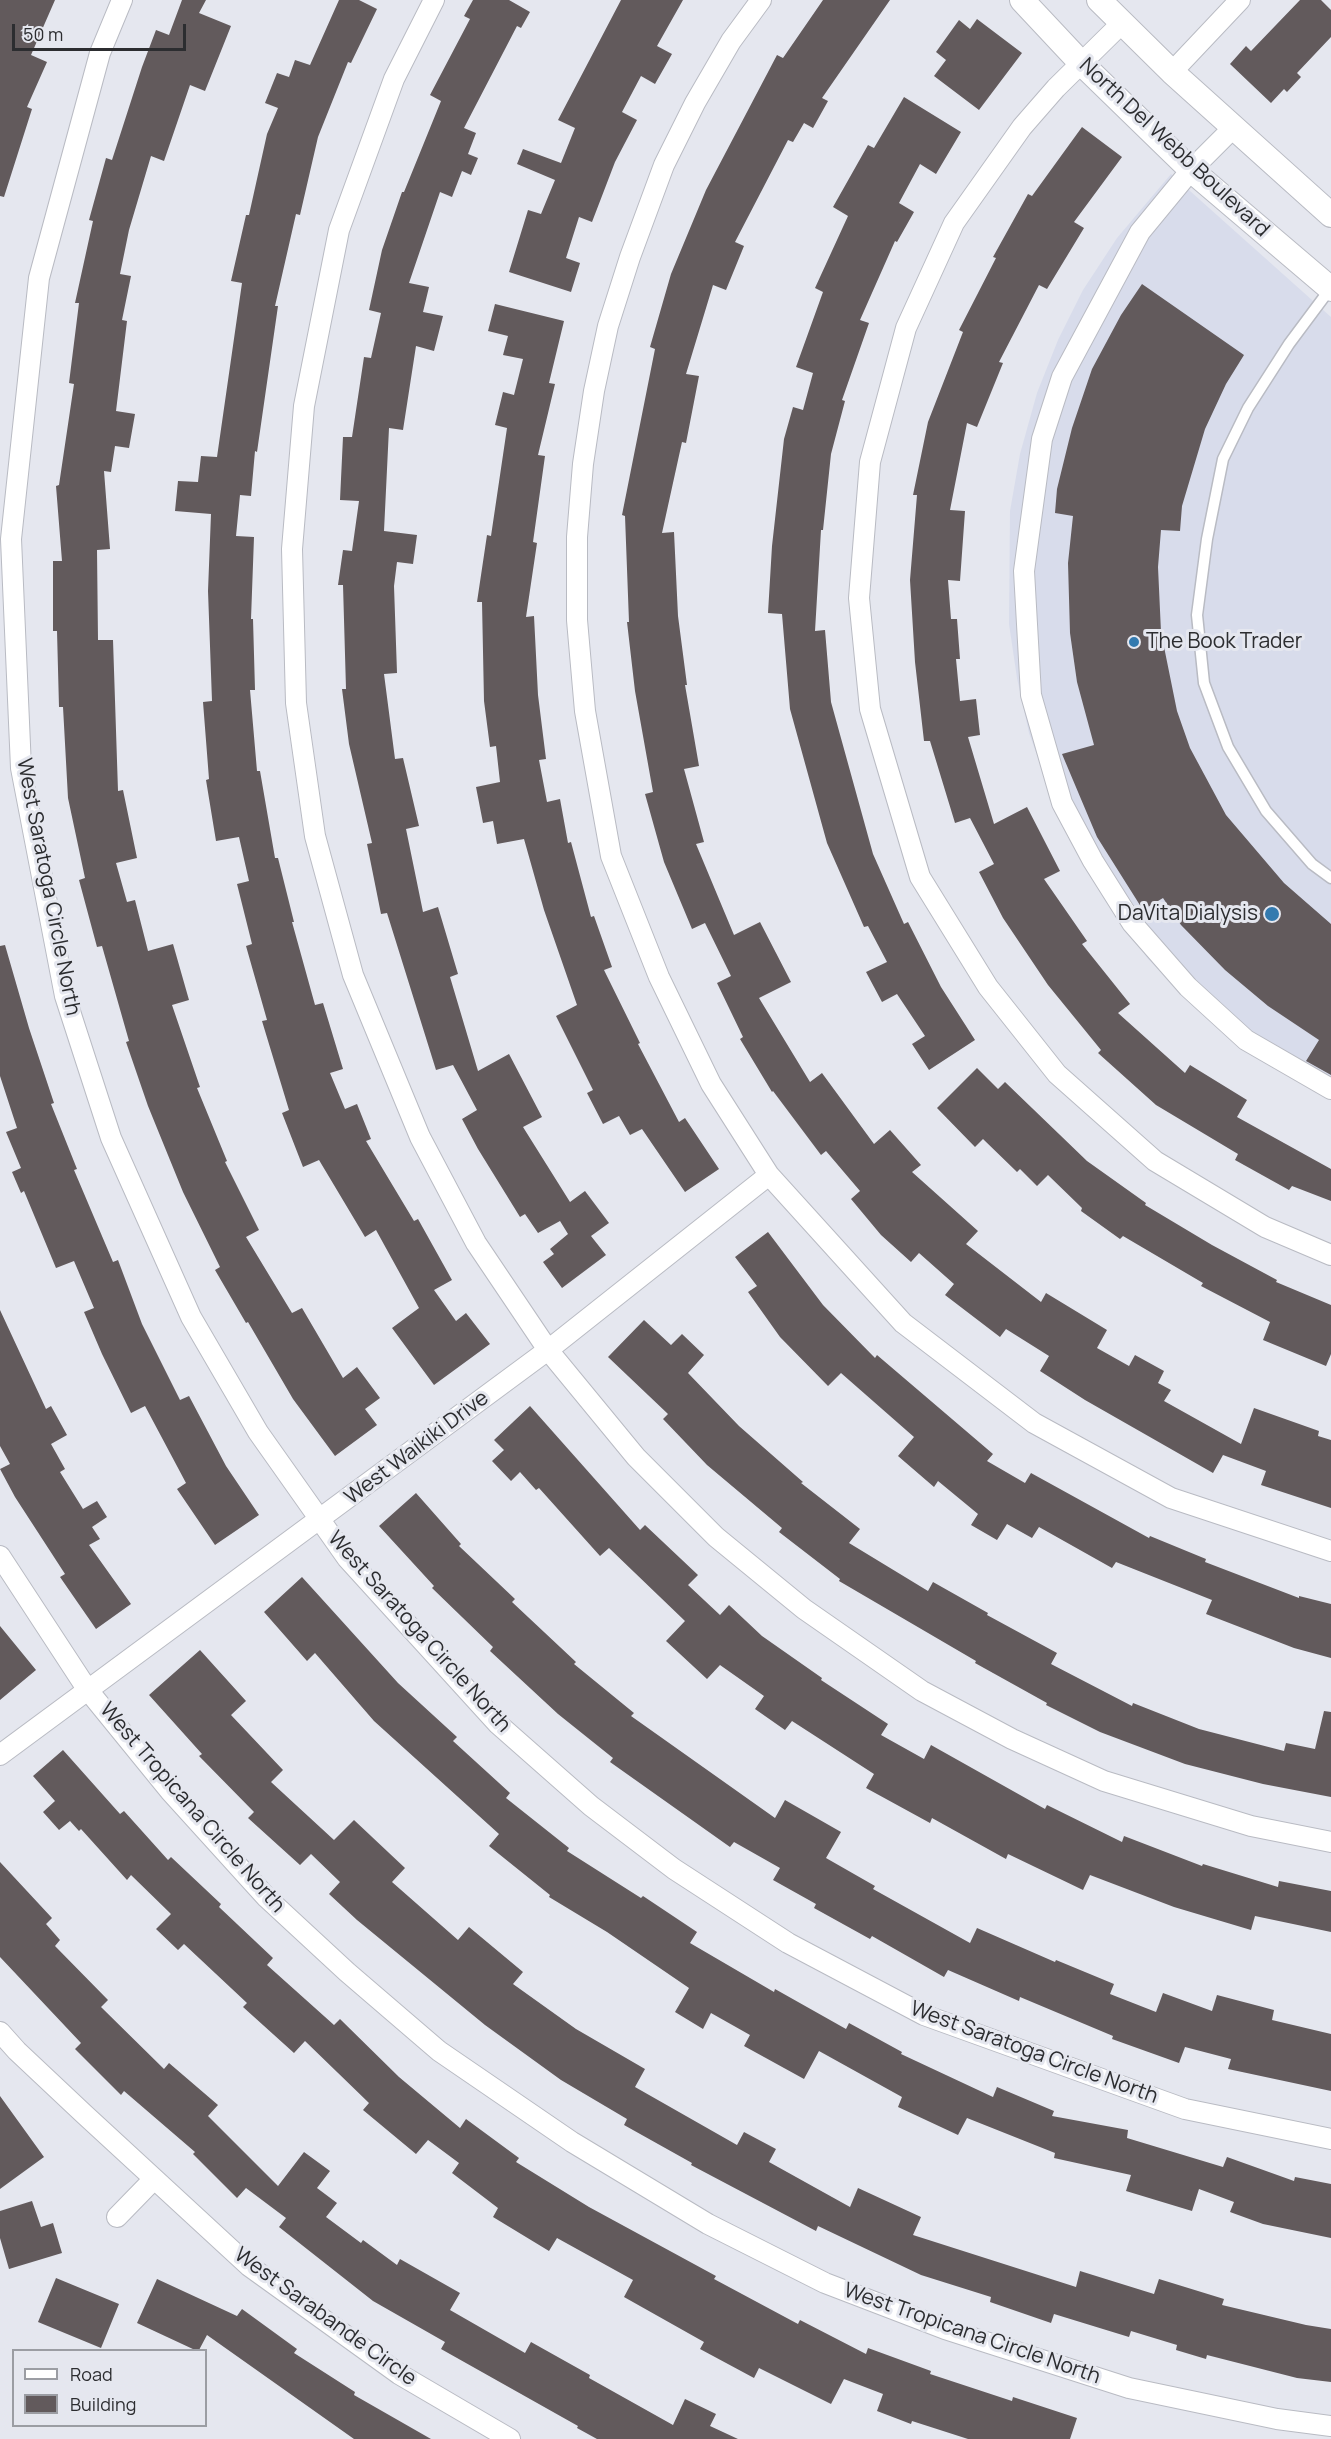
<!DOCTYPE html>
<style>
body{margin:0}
#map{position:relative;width:1331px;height:2439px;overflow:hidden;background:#e5e7ef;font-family:Manrope,sans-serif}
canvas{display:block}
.legend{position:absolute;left:12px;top:2349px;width:195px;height:78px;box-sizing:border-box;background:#e5e7ef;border:2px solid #9b9da3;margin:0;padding:8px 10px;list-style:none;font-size:18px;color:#2c2d30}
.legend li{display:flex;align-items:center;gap:12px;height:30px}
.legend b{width:30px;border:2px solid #9b9da3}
.scale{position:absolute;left:12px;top:24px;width:174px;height:27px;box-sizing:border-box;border:3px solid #2c2d30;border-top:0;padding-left:8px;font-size:18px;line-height:21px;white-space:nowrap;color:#2c2d30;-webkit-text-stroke:4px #e5e7ef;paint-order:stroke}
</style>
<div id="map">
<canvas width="1331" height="2439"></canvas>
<ul class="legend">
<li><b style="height:8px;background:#fff"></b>Road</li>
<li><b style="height:16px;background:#625a5c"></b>Building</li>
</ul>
<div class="scale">50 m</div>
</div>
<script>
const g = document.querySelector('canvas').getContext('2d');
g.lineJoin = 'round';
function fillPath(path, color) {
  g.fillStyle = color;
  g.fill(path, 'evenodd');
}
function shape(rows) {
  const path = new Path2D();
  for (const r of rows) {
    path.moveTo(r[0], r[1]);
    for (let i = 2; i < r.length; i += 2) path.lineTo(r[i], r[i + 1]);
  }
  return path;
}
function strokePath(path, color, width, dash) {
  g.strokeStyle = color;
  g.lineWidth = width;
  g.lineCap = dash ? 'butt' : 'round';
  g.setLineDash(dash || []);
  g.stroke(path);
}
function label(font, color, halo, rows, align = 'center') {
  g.font = font + ' Manrope,sans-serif';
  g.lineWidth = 6;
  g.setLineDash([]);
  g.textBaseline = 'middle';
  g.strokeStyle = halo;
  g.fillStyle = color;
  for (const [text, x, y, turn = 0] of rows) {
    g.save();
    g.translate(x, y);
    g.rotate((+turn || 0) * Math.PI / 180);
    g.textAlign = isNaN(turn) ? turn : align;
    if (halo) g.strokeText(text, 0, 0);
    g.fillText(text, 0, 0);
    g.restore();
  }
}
const built = shape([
 [1171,174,1331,317,1331,1097,1186,996,1148,959,1110,905,1084,866,1053,800,1029,733,1017,678,1009,624,1010,511,1020,454,1037,393,1058,340,1083,290,1117,238]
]);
const building = shape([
 [0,0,55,0,31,55,47,62,27,107,32,109,4,197,0,196],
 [182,0,206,0,199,13,231,26,205,91,190,85,164,161,151,156,129,230,120,274,131,276,122,320,127,321,116,411,135,414,129,448,115,446,111,472,104,471,110,549,97,550,98,640,113,640,118,791,123,790,137,858,116,863,127,902,135,900,148,951,173,944,189,1000,172,1005,200,1087,197,1088,227,1161,225,1162,259,1230,246,1237,292,1313,302,1308,343,1378,357,1367,380,1398,365,1409,377,1425,335,1456,293,1399,248,1322,246,1323,215,1270,220,1267,183,1192,148,1106,126,1042,129,1041,102,946,97,947,79,880,85,878,68,798,63,707,59,707,57,631,53,631,53,561,62,561,56,486,59,485,74,384,69,383,79,303,75,303,93,221,89,220,106,158,112,160,142,67,156,30,169,35],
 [339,0,359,0,377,9,351,63,348,62,318,137,300,215,296,214,275,306,278,306,257,452,255,451,251,496,240,495,236,536,254,537,251,619,253,619,255,690,250,690,257,771,260,771,275,858,278,858,294,922,292,922,315,1005,323,1003,343,1069,330,1073,345,1109,357,1104,371,1139,366,1141,414,1221,418,1219,452,1280,434,1290,456,1321,466,1313,490,1344,434,1385,392,1328,419,1308,376,1230,365,1237,319,1160,303,1167,282,1113,289,1110,262,1021,267,1020,246,946,252,944,237,884,249,881,239,837,216,841,206,780,209,779,203,702,212,701,208,591,211,514,175,511,178,481,198,482,201,456,217,457,242,283,231,281,246,215,249,215,267,134,278,108,265,103,277,73,289,77,295,60,310,65],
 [473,0,509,0,530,12,521,28,517,26,464,128,476,133,468,154,478,158,471,175,462,171,452,197,440,192,409,283,429,287,423,312,443,316,434,351,416,346,403,430,389,428,384,531,417,535,413,564,397,562,394,586,397,673,384,674,395,759,403,758,419,826,406,829,423,912,438,907,458,974,450,977,478,1071,509,1054,542,1117,523,1127,570,1202,585,1191,609,1223,591,1236,606,1255,562,1288,543,1262,554,1254,550,1249,568,1234,560,1221,538,1233,525,1214,520,1217,478,1149,462,1119,477,1110,453,1065,436,1070,387,913,381,914,367,844,372,843,349,744,342,689,346,689,343,585,338,585,343,550,352,551,359,501,340,500,343,437,352,437,364,357,371,358,381,313,369,310,382,250,402,192,404,192,441,101,430,95,470,19,464,16],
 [621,0,683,0,657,46,672,54,655,84,641,76,622,112,637,120,615,162,592,222,579,217,566,258,580,263,571,292,509,272,528,210,541,214,555,180,517,164,523,149,561,163,575,128,558,120],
 [823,0,890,0,822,98,828,101,813,128,804,123,793,142,788,140,735,242,744,246,726,290,713,285,686,374,699,376,686,443,682,442,662,533,674,532,678,616,687,685,685,685,699,766,684,769,704,842,696,844,734,935,760,922,791,982,759,998,810,1082,822,1073,874,1144,890,1130,921,1165,912,1172,978,1231,966,1244,1041,1302,1046,1293,1107,1330,1097,1348,1129,1366,1135,1355,1164,1371,1158,1383,1171,1390,1164,1401,1241,1444,1254,1408,1319,1431,1318,1436,1331,1440,1331,1508,1261,1485,1266,1471,1223,1455,1213,1473,1085,1400,1040,1371,1049,1356,1006,1329,1000,1337,945,1295,954,1284,919,1253,911,1262,881,1235,851,1199,860,1191,826,1151,821,1155,773,1091,772,1092,740,1039,743,1037,717,983,731,976,705,923,692,929,664,862,645,794,653,792,635,691,627,622,629,622,625,516,622,515,655,349,650,347,671,274,706,190,777,55,783,58],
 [1300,0,1321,0,1331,10,1331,37,1297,73,1301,77,1287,92,1284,89,1271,103,1230,64,1246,46,1251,51],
 [977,19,1022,53,979,110,934,76,946,60,936,52,959,20,970,29],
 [904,97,961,132,936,174,920,164,899,203,914,212,897,242,895,241,860,320,869,323,842,400,845,401,831,454,823,530,821,530,815,631,825,630,831,702,873,854,904,924,908,922,941,987,975,1040,929,1070,912,1044,925,1036,897,994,882,1002,866,972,887,962,868,926,864,927,827,843,790,709,782,614,768,613,772,546,784,439,793,407,803,410,813,373,796,367,823,292,815,288,848,216,833,207,868,145,874,148],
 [1082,127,1122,157,1074,222,1084,228,1047,289,1039,285,999,362,1003,363,977,427,967,423,950,510,965,511,960,581,948,580,951,619,957,619,960,659,956,659,960,701,976,699,980,735,968,737,994,824,1027,807,1060,871,1044,879,1087,941,1082,944,1130,1004,1118,1013,1185,1073,1190,1065,1247,1100,1237,1117,1331,1169,1331,1201,1292,1186,1289,1190,1235,1160,1238,1154,1156,1105,1098,1053,1101,1050,1048,985,1003,918,979,872,994,864,970,818,955,823,930,741,924,741,915,662,910,580,917,495,913,495,928,422,963,332,959,330,996,258,993,257,1028,194,1032,196],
 [1142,284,1244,355,1226,384,1205,429,1182,506,1180,531,1161,530,1158,567,1161,632,1177,711,1190,748,1226,815,1284,883,1331,924,1331,1075,1306,1061,1319,1040,1268,1006,1225,970,1181,925,1163,898,1143,910,1097,837,1062,754,1094,745,1077,682,1070,633,1068,563,1073,516,1055,513,1057,489,1072,428,1092,369,1121,315],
 [495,304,564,321,549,383,555,384,538,455,545,456,533,542,537,543,526,617,534,616,538,695,546,759,539,760,547,802,560,799,568,843,571,842,591,917,594,916,612,967,604,970,640,1043,638,1044,679,1122,685,1118,719,1169,685,1192,642,1129,630,1135,619,1116,603,1124,587,1093,593,1090,556,1016,577,1005,544,910,524,839,497,844,493,821,483,823,476,787,500,782,496,746,490,747,484,701,482,602,477,602,487,535,491,536,507,428,495,425,503,392,514,395,523,359,503,355,508,336,488,331],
 [5,945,29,1028,54,1103,51,1104,77,1169,74,1170,113,1262,118,1260,142,1324,180,1400,189,1396,226,1466,259,1515,215,1545,177,1489,186,1483,145,1406,131,1413,102,1354,84,1312,94,1308,74,1261,56,1268,24,1191,21,1193,12,1172,21,1168,6,1132,17,1128,0,1076,0,946],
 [977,1068,998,1089,1005,1082,1087,1161,1146,1203,1145,1205,1212,1245,1277,1280,1276,1282,1331,1305,1331,1354,1326,1366,1263,1340,1270,1322,1201,1286,1203,1283,1123,1236,1120,1239,1081,1211,1082,1208,1048,1175,1037,1186,1020,1169,1017,1172,983,1139,975,1147,937,1108],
 [768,1232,823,1305,875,1358,877,1355,993,1454,987,1461,1025,1483,1031,1473,1149,1538,1150,1536,1206,1559,1205,1562,1299,1598,1299,1596,1331,1604,1331,1658,1294,1648,1206,1614,1212,1600,1116,1562,1112,1568,1039,1527,1032,1538,1007,1524,997,1540,971,1525,978,1514,938,1481,934,1487,898,1456,914,1437,841,1373,828,1386,780,1337,748,1292,757,1286,735,1257],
 [0,1310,46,1409,51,1406,67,1435,51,1444,65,1469,60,1472,83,1509,97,1501,107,1517,92,1527,100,1539,89,1545,131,1604,96,1629,60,1577,65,1574,15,1497,0,1469,10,1464,0,1446],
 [644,1320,671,1345,682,1334,704,1355,688,1373,739,1426,803,1482,801,1483,860,1529,849,1543,928,1591,933,1582,988,1613,987,1615,1057,1653,1051,1664,1132,1706,1133,1703,1199,1729,1284,1751,1286,1743,1315,1749,1324,1711,1331,1712,1331,1797,1263,1784,1185,1764,1100,1732,1046,1705,1047,1703,975,1663,976,1661,839,1581,840,1579,779,1532,782,1528,707,1465,663,1419,668,1414,608,1357],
 [530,1406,640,1530,645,1525,698,1575,688,1585,720,1615,729,1605,762,1636,822,1678,821,1680,888,1724,881,1735,924,1759,931,1745,1045,1809,1047,1805,1122,1842,1124,1836,1202,1866,1203,1864,1278,1887,1279,1881,1331,1891,1331,1932,1255,1916,1251,1930,1174,1907,1090,1875,1083,1890,1008,1854,1006,1859,932,1818,930,1823,866,1788,874,1774,792,1721,785,1730,755,1709,764,1696,720,1665,707,1679,666,1641,685,1621,609,1548,600,1556,539,1488,536,1490,520,1472,511,1481,492,1461,504,1450,494,1440],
 [416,1493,461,1544,459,1546,515,1599,512,1602,576,1662,574,1664,634,1713,631,1716,775,1818,785,1800,841,1832,826,1858,875,1886,873,1889,970,1943,977,1928,1055,1962,1056,1960,1114,1984,1110,1994,1156,2012,1163,1993,1212,2011,1217,1995,1274,2010,1272,2020,1331,2034,1331,2091,1228,2069,1231,2059,1185,2047,1179,2063,1112,2039,1113,2036,1020,1997,1019,2001,948,1970,944,1977,872,1936,870,1939,814,1908,816,1904,773,1880,780,1868,734,1842,730,1847,610,1762,613,1758,558,1714,490,1651,493,1647,432,1588,434,1586,379,1526],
 [302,1577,398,1683,457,1737,453,1741,510,1793,506,1798,569,1848,567,1851,641,1898,643,1896,697,1932,690,1943,774,1992,775,1989,846,2029,849,2023,902,2052,901,2054,993,2097,997,2087,1054,2111,1052,2116,1128,2130,1127,2138,1223,2167,1227,2157,1294,2181,1295,2177,1331,2184,1331,2238,1263,2224,1230,2212,1234,2202,1199,2189,1192,2211,1126,2191,1131,2175,1054,2158,1055,2153,967,2118,958,2135,898,2107,902,2097,819,2051,804,2079,744,2046,750,2035,711,2013,703,2029,675,2012,689,1988,607,1932,549,1897,550,1895,489,1846,499,1834,374,1721,315,1653,307,1661,264,1612],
 [0,1626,36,1670,0,1700],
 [200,1650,246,1701,231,1715,283,1770,271,1782,334,1840,354,1820,405,1868,392,1882,458,1940,469,1927,523,1972,513,1984,576,2029,645,2069,635,2087,737,2145,744,2132,776,2149,769,2162,850,2207,858,2188,921,2217,913,2235,1076,2287,1080,2271,1154,2294,1159,2279,1224,2299,1222,2305,1306,2325,1331,2329,1331,2382,1297,2378,1207,2355,1206,2359,1176,2350,1177,2345,1131,2331,1129,2337,1054,2314,1051,2323,990,2302,991,2297,921,2275,818,2226,816,2231,691,2165,692,2163,624,2125,627,2119,561,2080,485,2025,357,1920,329,1894,340,1882,311,1854,300,1865,248,1818,254,1812,199,1756,202,1754,149,1695],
 [63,1750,120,1814,124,1811,168,1860,171,1857,221,1904,219,1907,273,1958,267,1965,334,2025,340,2019,399,2077,460,2128,466,2119,519,2158,516,2162,589,2207,716,2276,714,2279,798,2324,800,2320,866,2354,868,2348,931,2371,930,2374,1012,2401,1013,2397,1077,2418,1070,2439,968,2439,912,2421,911,2424,877,2411,883,2394,844,2379,831,2404,759,2368,754,2378,700,2349,704,2342,624,2297,633,2280,557,2238,549,2251,493,2217,498,2208,452,2173,459,2163,428,2140,416,2154,363,2110,369,2103,305,2041,294,2053,243,2007,247,2003,184,1944,178,1950,156,1929,171,1914,131,1875,127,1880,81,1829,79,1831,70,1821,59,1830,43,1812,55,1801,33,1776],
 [0,1862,52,1918,46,1924,60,1940,55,1946,108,2000,101,2007,164,2069,169,2063,218,2105,208,2116,278,2186,304,2152,330,2171,317,2188,337,2203,326,2217,361,2243,363,2240,397,2265,400,2259,460,2293,450,2310,525,2353,531,2342,590,2375,589,2378,673,2425,685,2399,716,2414,710,2426,738,2439,597,2439,577,2428,578,2426,441,2349,445,2342,373,2301,279,2227,286,2218,246,2188,237,2198,193,2154,195,2152,124,2091,121,2095,75,2049,81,2043,0,1957],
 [0,2096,44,2157,0,2189],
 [32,2201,41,2227,53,2223,62,2253,9,2269,0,2238,0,2211],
 [56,2278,119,2304,101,2348,38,2322],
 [157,2279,237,2316,242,2309,297,2349,294,2353,355,2392,354,2395,431,2439,354,2439,207,2335,199,2350,195,2350,137,2323]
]);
const service = shape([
 [1330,289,1289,344,1248,408,1223,459,1207,539,1197,615,1204,683,1228,747,1266,811,1312,864,1331,878]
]);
const minor = shape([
 [122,0,100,53,39,278,11,539,21,768,65,996,111,1138,191,1317,258,1432,347,1558,498,1724,591,1806,674,1869,788,1943,924,2015,1185,2109,1331,2139],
 [434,0,394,79,339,230,304,406,292,549,296,703,315,836,353,975,420,1137,476,1243,548,1350,636,1457,716,1537,804,1609,922,1691,1012,1739,1104,1781,1251,1826,1331,1842],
 [761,0,731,41,695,103,664,165,630,257,608,326,594,391,583,464,577,537,577,620,585,711,611,856,659,977,711,1084,769,1175,903,1323,1034,1423,1171,1498,1331,1551],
 [1121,24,1056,88,1022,127,954,223,906,328,870,462,859,598,870,709,920,877,988,987,1057,1074,1155,1161,1265,1227,1331,1255],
 [1172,72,1240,0],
 [1233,128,1191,170,1140,232,1062,377,1042,439,1024,571,1031,695,1062,803,1093,861,1132,923,1188,987,1246,1040,1331,1089],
 [0,1556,87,1689,170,1791,267,1898,347,1972,439,2051,572,2142,708,2224,825,2283,945,2329,1129,2388,1277,2419,1331,2426],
 [0,1755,548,1350,769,1175],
 [0,2032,17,2051,84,2114,249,2266,399,2374,510,2439],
 [117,2217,154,2179]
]);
const tertiary = shape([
 [1022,0,1081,63,1191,170,1331,289],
 [1099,0,1172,72,1331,215]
]);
const markers = [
 [1134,642,6,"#337aaf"],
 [1272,914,8,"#337aaf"]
];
const streetNames = [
 ["North Del Webb Boulevard",1174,148,43],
 ["West Saratoga Circle North",48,887,79],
 ["West Waikiki Drive",417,1448,-37],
 ["West Saratoga Circle North",419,1632,48],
 ["West Tropicana Circle North",192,1808,49],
 ["West Saratoga Circle North",1034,2053,20],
 ["West Sarabande Circle",325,2317,36],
 ["West Tropicana Circle North",972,2334,19]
];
const poiNames = [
 ["The Book Trader",1146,642],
 ["DaVita Dialysis",1258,914,"right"]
];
fillPath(built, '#d8dceb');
fillPath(building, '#625a5c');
strokePath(service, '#b9bbc3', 13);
strokePath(minor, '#b9bbc3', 22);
strokePath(tertiary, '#b9bbc3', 26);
strokePath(service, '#fff', 10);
strokePath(minor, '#fff', 20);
strokePath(tertiary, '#fff', 24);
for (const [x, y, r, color] of markers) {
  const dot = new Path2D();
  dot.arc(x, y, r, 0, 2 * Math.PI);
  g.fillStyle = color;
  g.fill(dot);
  strokePath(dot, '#e5e7ef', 2);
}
label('21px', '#2c2d30', '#e5e7ef', streetNames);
label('21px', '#2c2d30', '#e5e7ef', poiNames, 'left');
</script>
